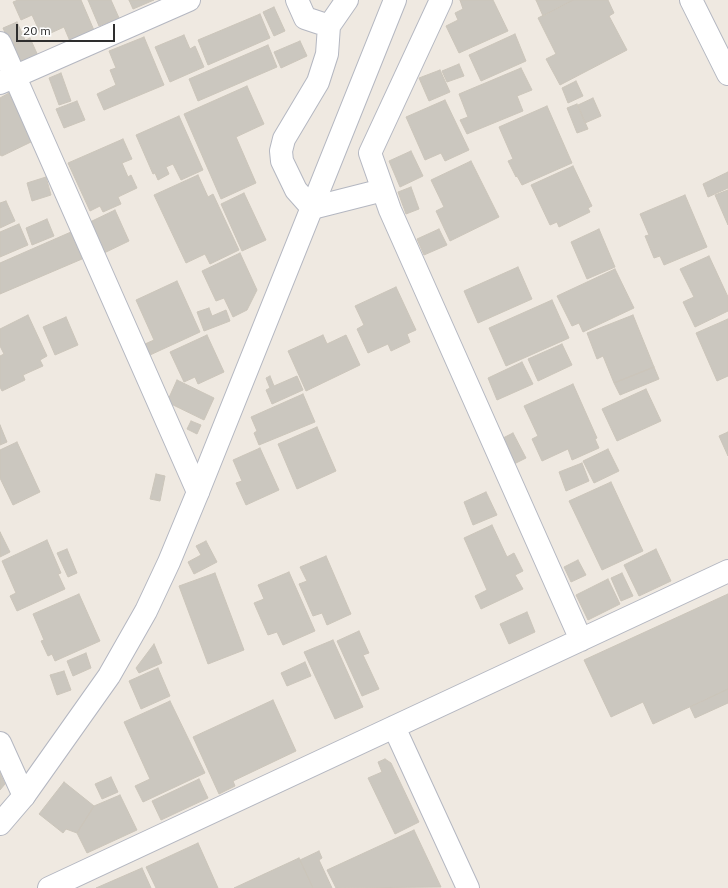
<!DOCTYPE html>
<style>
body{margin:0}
#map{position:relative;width:728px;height:888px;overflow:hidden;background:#efe9e1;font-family:"IBM Plex Sans",sans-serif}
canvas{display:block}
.scale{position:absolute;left:16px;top:24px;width:99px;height:18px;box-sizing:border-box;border:2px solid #2e2e2e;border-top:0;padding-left:5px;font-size:12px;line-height:14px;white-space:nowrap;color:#2e2e2e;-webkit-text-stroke:3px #fff;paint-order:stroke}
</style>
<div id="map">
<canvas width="728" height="888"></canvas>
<div class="scale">20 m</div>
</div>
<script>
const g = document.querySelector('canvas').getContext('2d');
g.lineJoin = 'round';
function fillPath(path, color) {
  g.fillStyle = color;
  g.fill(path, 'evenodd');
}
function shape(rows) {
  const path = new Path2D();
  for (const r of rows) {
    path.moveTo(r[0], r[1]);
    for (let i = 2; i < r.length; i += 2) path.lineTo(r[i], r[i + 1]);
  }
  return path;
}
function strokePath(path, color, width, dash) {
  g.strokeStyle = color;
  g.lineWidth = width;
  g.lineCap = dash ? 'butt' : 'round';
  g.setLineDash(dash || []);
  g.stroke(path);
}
const building = shape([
 [18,0,81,0,96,35,72,46,64,27,42,37,32,15,21,20,13,2,18,0],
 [88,0,111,0,119,18,99,26,88,0],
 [129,0,154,0,133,9,129,0],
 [460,0,493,0,508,31,459,53,446,26,458,20,455,13,463,9,460,0],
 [536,0,573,0,543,16,536,0],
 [573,0,608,0,614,13,609,16,627,50,560,85,546,59,556,54,538,18,573,0],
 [274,7,285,31,274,36,263,12,274,7],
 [260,14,270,38,208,65,198,40,260,14],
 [17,22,25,40,11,47,3,28,17,22],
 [515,34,526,61,481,81,469,55,515,34],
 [184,35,190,49,195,46,204,67,170,82,155,47,184,35],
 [144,37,164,85,104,110,97,94,116,85,110,70,116,68,109,51,144,37],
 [30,38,39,58,20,67,11,47,30,38],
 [300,41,307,56,281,68,274,52,300,41],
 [268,45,277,67,198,101,189,79,268,45],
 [459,64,464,76,447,82,442,71,459,64],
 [521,68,532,90,517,96,523,111,467,134,460,120,468,117,459,94,521,68],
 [440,70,450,92,429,101,419,78,440,70],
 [61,73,71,101,59,105,49,78,61,73],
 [576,81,583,96,568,103,562,88,576,81],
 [247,86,264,124,236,137,256,183,221,199,184,114,247,86],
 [9,93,33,141,2,156,0,155,0,98,9,93],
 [593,98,601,116,585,123,578,105,593,98],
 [445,100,469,150,445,161,441,153,425,160,406,117,445,100],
 [77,101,85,120,64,128,56,109,77,101],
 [577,104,588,129,577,133,567,108,577,104],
 [547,106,572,163,522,185,517,176,516,177,508,161,513,159,499,127,547,106],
 [179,116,203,170,181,180,173,164,166,167,169,174,158,180,155,173,153,174,136,135,179,116],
 [123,139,132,159,122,163,128,177,131,175,137,188,118,197,121,204,103,212,100,206,90,211,68,163,123,139],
 [411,151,423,176,400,187,389,161,411,151],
 [471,161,499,217,450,241,436,211,444,207,431,180,471,161],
 [573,166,592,206,588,208,590,212,559,227,557,222,550,225,531,185,573,166],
 [728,172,728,188,708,197,703,184,728,172],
 [198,175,208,197,213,194,239,250,210,264,205,254,186,263,154,195,198,175],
 [46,177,51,195,32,201,27,183,46,177],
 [411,187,419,209,406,214,398,192,411,187],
 [728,190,728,225,715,195,728,190],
 [244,193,266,240,242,251,221,204,244,193],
 [685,195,707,247,664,265,660,256,654,258,645,236,649,235,640,214,685,195],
 [6,201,15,221,0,228,0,203,6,201],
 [115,210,129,241,104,253,90,222,115,210],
 [47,219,54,236,32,245,26,228,47,219],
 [19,224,28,245,0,257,0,232,19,224],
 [439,229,447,245,424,255,417,239,439,229],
 [599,229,615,267,587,279,571,242,599,229],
 [71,232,82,259,0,294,0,263,71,232],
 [240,253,257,290,247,310,233,317,224,298,216,301,202,271,240,253],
 [709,256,728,297,728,311,695,327,683,302,694,297,680,269,709,256],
 [518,267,532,299,478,323,464,291,518,267],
 [615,269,634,308,583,332,579,323,572,326,557,296,615,269],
 [177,281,200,332,150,355,145,344,154,340,136,300,177,281],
 [396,287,416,330,407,334,410,342,391,351,388,344,368,353,357,329,364,325,355,306,396,287],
 [552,300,569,338,506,366,489,328,552,300],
 [209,308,212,316,226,310,230,321,204,331,197,312,209,308],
 [28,315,47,356,40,360,43,366,23,375,25,380,2,391,0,387,0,356,4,354,0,346,0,329,28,315],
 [633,315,654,367,614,383,603,356,597,359,587,333,633,315],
 [66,317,78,345,55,355,43,327,66,317],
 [728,319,728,376,717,381,696,333,728,319],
 [207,335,224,372,198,384,195,377,184,382,170,352,207,335],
 [323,335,327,344,346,335,360,365,306,391,288,351,323,335],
 [562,344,572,365,538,381,528,359,562,344],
 [522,362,533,384,497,400,488,378,522,362],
 [654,367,659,379,620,395,614,383,654,367],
 [270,376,274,386,297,376,303,390,272,404,266,390,270,388,266,378,270,376],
 [177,380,214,398,204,420,167,402,177,380],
 [573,384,597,438,595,439,599,448,572,460,568,449,542,461,532,439,538,436,524,406,573,384],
 [646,389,661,421,617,441,602,409,646,389],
 [303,394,315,422,259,445,254,433,257,431,251,417,303,394],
 [191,421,201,425,197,434,187,429,191,421],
 [0,425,7,442,0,445,0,425],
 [317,427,336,471,297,489,278,444,317,427],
 [728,432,728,456,719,436,728,432],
 [513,433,526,458,514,464,501,439,513,433],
 [17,442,40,492,13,505,0,478,0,450,17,442],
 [260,448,279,490,246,505,236,483,242,481,233,460,260,448],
 [608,449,619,471,594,483,583,461,608,449],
 [582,463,589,481,566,491,559,472,582,463],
 [156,474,165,476,160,501,150,499,156,474],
 [611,482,643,551,602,570,569,501,611,482],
 [486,492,497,515,473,525,464,502,486,492],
 [492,525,507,557,514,553,523,571,515,575,523,589,481,609,475,596,487,590,464,538,492,525],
 [0,532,10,552,0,557,0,532],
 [47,540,61,573,58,574,65,589,17,611,10,596,16,593,2,561,47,540],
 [206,541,217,562,194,574,188,562,201,555,196,546,206,541],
 [67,549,77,573,68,577,57,553,67,549],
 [656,549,671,581,639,596,624,565,656,549],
 [326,556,351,614,327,625,322,613,313,616,299,584,307,581,300,567,326,556],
 [578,560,586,575,571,582,564,567,578,560],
 [289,572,315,631,283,645,277,632,268,635,254,603,264,599,258,585,289,572],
 [215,573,244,650,208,664,179,586,215,573],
 [622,573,633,596,621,601,611,578,622,573],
 [608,579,620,604,588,620,576,595,608,579],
 [79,594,100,641,55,661,52,654,48,656,41,641,44,640,33,614,79,594],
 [728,594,728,689,653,724,643,702,611,717,584,660,728,594],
 [527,612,535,632,509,644,500,624,527,612],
 [359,631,369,653,363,655,379,689,362,696,337,641,359,631],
 [333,640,363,707,335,719,304,652,333,640],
 [154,644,162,663,139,673,136,668,154,644],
 [86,653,91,668,73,676,67,661,86,653],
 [305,662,311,676,287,686,281,673,305,662],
 [158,668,170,696,141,709,129,681,158,668],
 [64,671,71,690,57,695,50,675,64,671],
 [728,689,728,703,695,718,690,707,728,689],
 [273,700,296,751,233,781,235,786,219,794,193,737,273,700],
 [170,701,205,773,143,802,135,786,150,779,124,722,170,701],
 [385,759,391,763,419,822,395,834,368,778,382,772,378,762,385,759],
 [0,773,5,784,0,790,0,773],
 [111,777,118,792,102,799,95,784,111,777],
 [199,779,208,798,161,820,152,801,199,779],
 [64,782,94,806,77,833,66,829,63,833,39,814,64,782],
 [120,795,137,830,87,853,77,833,94,806,120,795],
 [414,830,441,887,336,888,327,870,414,830],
 [198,843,218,888,156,888,146,867,198,843],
 [319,851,322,858,319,860,332,888,313,888,300,860,319,851],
 [299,858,313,888,234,888,299,858],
 [142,868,151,888,96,888,142,868]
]);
const minor = shape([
 [297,0,305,18,329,26],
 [347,0,329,26,327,54,318,82,284,139,281,151,282,161,296,190,312,208,383,190],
 [441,0,370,153,390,210,581,640],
 [691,0,728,74],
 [0,43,198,492],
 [0,83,189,0],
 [394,727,468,888],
 [0,743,24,796],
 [49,888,728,571]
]);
const tertiary = shape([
 [0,824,24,796,109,676,146,611,169,562,198,492,395,0]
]);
fillPath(building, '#cbc7bf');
strokePath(building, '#cbc5ba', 1);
strokePath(minor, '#b4b7c1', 24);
strokePath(tertiary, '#b4b7c1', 24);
strokePath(minor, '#fff', 22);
strokePath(tertiary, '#fff', 22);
</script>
